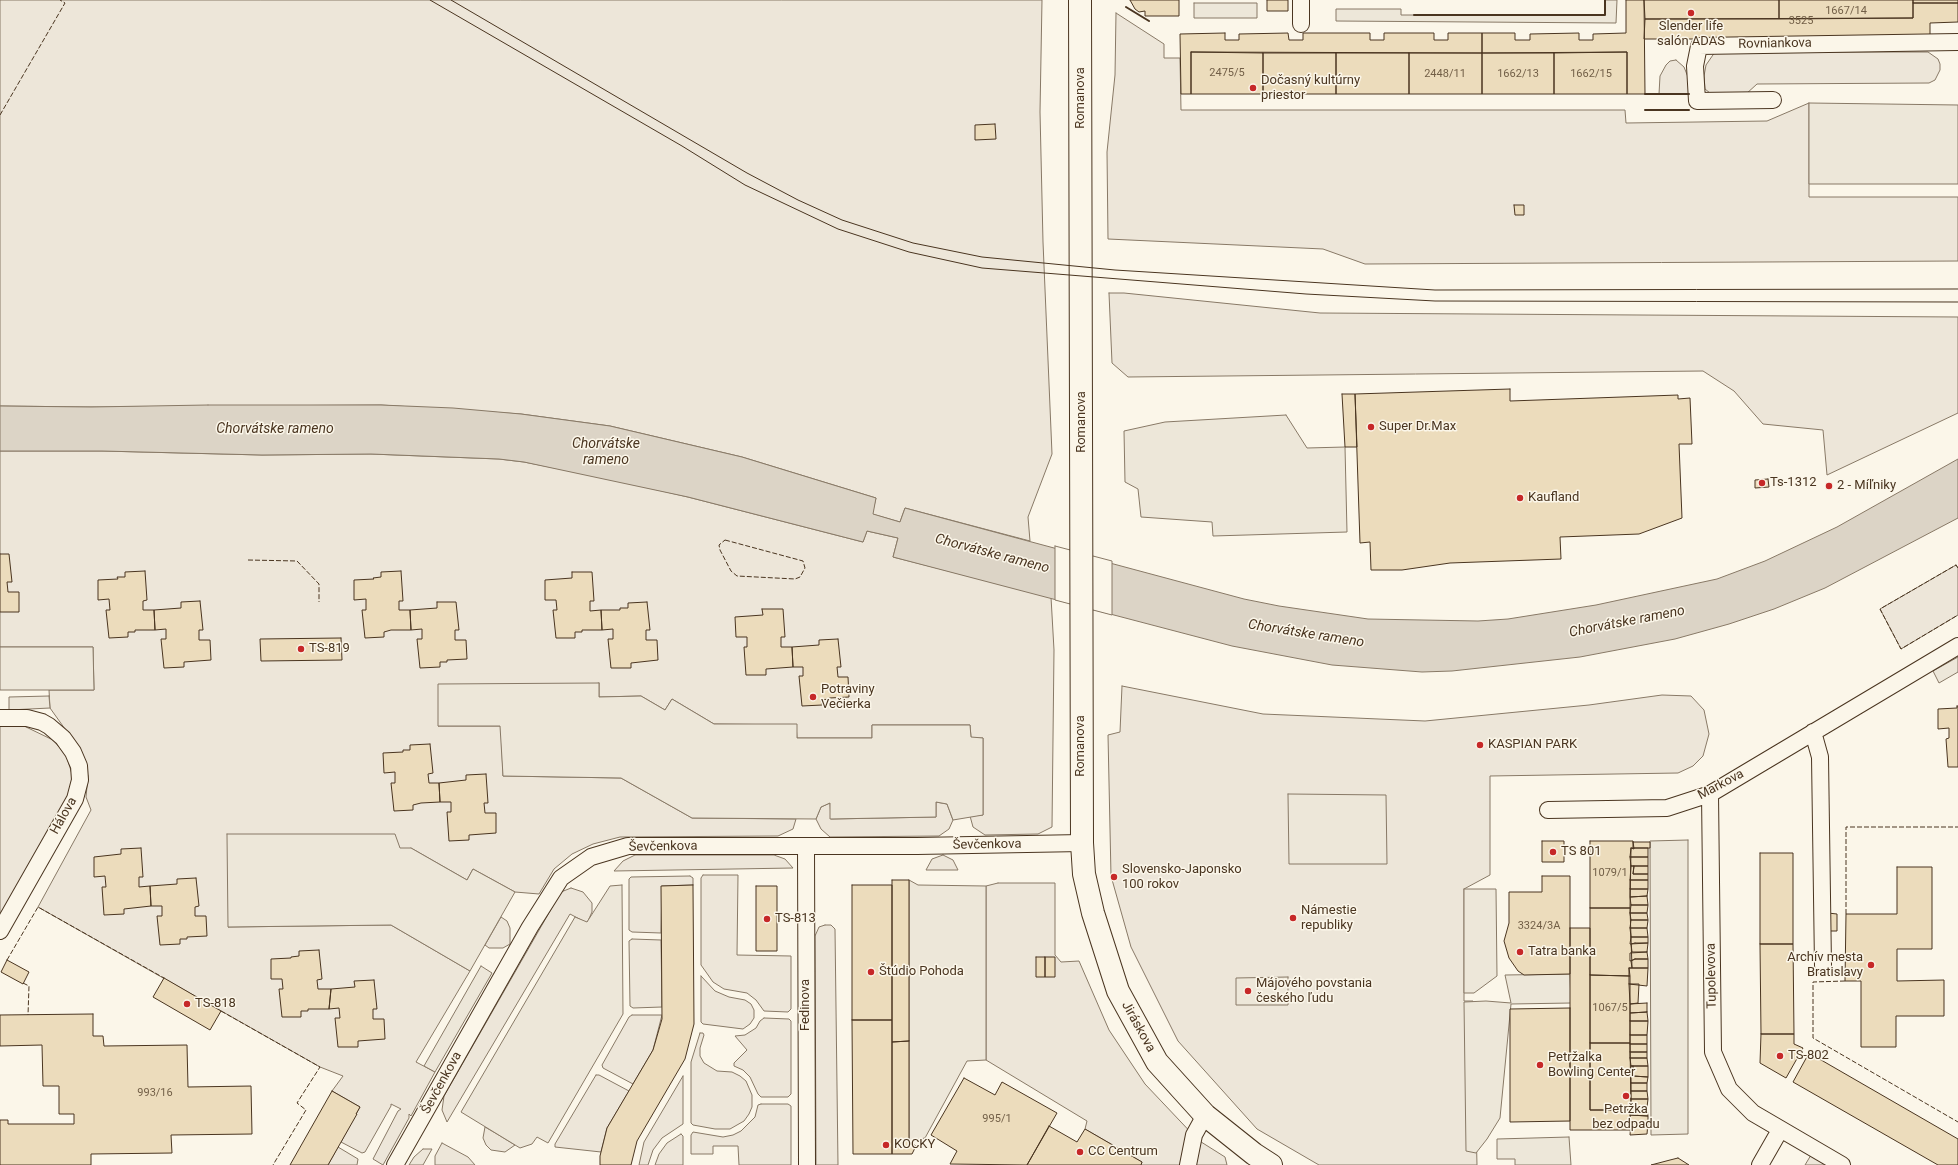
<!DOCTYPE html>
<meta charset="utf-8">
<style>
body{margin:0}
canvas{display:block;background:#fbf6e9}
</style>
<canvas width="1958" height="1165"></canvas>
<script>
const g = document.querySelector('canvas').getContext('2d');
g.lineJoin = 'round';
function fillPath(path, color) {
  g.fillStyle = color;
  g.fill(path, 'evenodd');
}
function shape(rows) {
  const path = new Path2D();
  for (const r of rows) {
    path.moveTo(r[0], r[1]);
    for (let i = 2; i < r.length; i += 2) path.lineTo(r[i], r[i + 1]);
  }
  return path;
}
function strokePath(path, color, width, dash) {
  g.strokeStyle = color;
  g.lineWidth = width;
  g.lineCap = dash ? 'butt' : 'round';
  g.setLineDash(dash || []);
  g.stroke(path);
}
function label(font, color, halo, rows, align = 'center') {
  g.font = font + ' Roboto,sans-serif';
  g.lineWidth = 3;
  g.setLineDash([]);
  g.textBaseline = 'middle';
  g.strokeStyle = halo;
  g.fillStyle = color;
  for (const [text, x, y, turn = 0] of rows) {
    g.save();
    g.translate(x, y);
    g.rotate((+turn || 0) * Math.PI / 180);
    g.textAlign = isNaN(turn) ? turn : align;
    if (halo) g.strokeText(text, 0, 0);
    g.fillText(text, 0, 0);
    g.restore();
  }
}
const green = shape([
 [0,0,1042,0,1040,112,1043,242,1052,454,1028,517,1030,541,905,508,900,522,872,514,876,498,742,457,610,426,521,414,381,405,91,407,0,406,0,0],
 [1116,13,1164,44,1164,58,1180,58,1181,110,1625,110,1626,123,1767,121,1809,103,1809,197,1958,197,1958,261,1365,264,1323,249,1108,239,1107,152,1115,75,1116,13],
 [1715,52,1928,52,1938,59,1940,64,1940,70,1935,80,1929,83,1757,84,1746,94,1710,93,1705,89,1704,76,1706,65,1715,52],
 [1676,60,1684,67,1688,77,1689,94,1659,94,1660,76,1666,65,1670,61,1676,60],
 [1109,293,1124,293,1320,313,1958,317,1958,413,1827,475,1823,430,1763,424,1734,391,1703,371,1128,377,1112,363,1109,293],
 [0,451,102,451,262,455,371,454,499,459,524,462,606,478,688,497,863,542,867,531,898,538,893,557,1051,597,1054,650,1052,827,1038,834,985,835,973,827,970,816,983,815,983,738,971,738,970,725,872,725,872,738,797,738,796,725,714,724,672,699,665,710,641,696,599,697,599,683,438,726,501,726,503,776,621,778,692,818,796,819,793,829,778,836,620,837,593,844,572,854,554,869,539,894,515,892,473,869,467,880,411,848,228,927,391,925,470,971,416,1062,435,1072,411,1116,409,1114,409,1118,383,1165,373,1159,398,1111,401,1109,391,1104,391,1106,365,1152,362,1153,341,1142,360,1107,332,1091,343,1076,320,1067,38,907,91,810,86,797,88,776,80,750,50,708,49,690,94,690,93,647,0,647,0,451],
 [1956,565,1958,568,1958,615,1901,649,1880,609,1956,565],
 [1122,686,1263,714,1425,721,1589,705,1662,695,1691,696,1704,710,1709,734,1703,756,1693,766,1678,773,1490,776,1490,875,1464,889,1464,1001,1473,1001,1477,1165,1319,1165,1257,1129,1178,1041,1131,947,1111,876,1108,735,1120,732,1122,686],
 [0,725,24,726,53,740,66,755,73,777,70,793,0,916,0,725],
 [936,802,947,804,953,820,949,829,939,836,830,837,821,829,816,819,821,807,830,803,831,819,936,817,936,802],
 [635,855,774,855,785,859,793,868,614,871,623,861,635,855],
 [943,855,953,860,958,870,926,870,932,859,943,855],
 [703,875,738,875,737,955,791,956,791,1009,788,1012,764,1011,756,1000,747,993,724,989,713,982,706,972,701,965,701,878,703,875],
 [690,876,693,878,693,885,662,886,661,933,632,932,629,930,629,879,631,877,690,876],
 [998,883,1055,883,1055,955,1061,962,1079,961,1109,1030,1145,1084,1198,1140,1225,1157,1227,1165,1141,1165,1142,1162,1085,1129,1087,1121,986,1060,986,886,998,883],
 [571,888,583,892,592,903,592,912,587,923,570,914,447,1122,442,1110,444,1096,558,897,561,892,571,888],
 [501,917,507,921,510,928,510,944,503,948,489,948,485,945,501,917],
 [825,925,831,925,835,929,838,1165,816,1165,815,936,819,927,825,925],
 [632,939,661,940,662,1007,633,1008,630,1006,629,941,632,939],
 [701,976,715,991,729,997,745,1000,751,1004,754,1010,754,1018,750,1024,743,1029,703,1024,701,1022,701,976],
 [632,1015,662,1015,653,1050,633,1084,603,1068,602,1065,629,1017,632,1015],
 [764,1018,789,1019,791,1021,791,1094,788,1097,761,1097,758,1094,750,1077,743,1070,734,1066,734,1063,747,1050,735,1036,745,1035,756,1028,760,1021,764,1018],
 [700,1033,703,1033,704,1035,700,1048,700,1056,704,1063,717,1071,732,1072,740,1076,746,1081,752,1095,752,1107,749,1114,744,1121,730,1129,715,1129,693,1125,691,1123,691,1062,700,1033],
 [596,1075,599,1075,629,1091,607,1128,601,1152,555,1147,555,1144,596,1075],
 [683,1076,683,1124,662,1138,653,1150,648,1165,639,1165,644,1142,683,1076],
 [761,1104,788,1104,791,1106,791,1165,739,1165,738,1146,713,1146,713,1154,691,1154,691,1135,693,1132,723,1137,733,1135,741,1131,755,1117,758,1105,761,1104],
 [485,1127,497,1134,515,1145,505,1152,491,1150,486,1145,483,1138,485,1127],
 [681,1134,683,1136,683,1165,655,1165,659,1154,667,1143,681,1134],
 [442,1143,468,1157,475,1165,435,1165,435,1156,442,1143],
 [338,1147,358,1159,357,1165,328,1165,338,1147],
 [423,1149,432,1149,423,1165,409,1165,414,1157,423,1149]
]);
const parking = shape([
 [1605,0,1617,0,1616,23,1336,21,1336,9,1401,9,1401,15,1605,15,1605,0],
 [1194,3,1257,3,1257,18,1194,18,1194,3],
 [1809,103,1958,105,1958,184,1809,184,1809,103],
 [1286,415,1307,448,1345,447,1347,532,1213,536,1212,522,1141,517,1138,489,1125,482,1124,431,1165,422,1286,415],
 [0,647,93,647,94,690,0,690,0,647],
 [1958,657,1958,672,1939,683,1933,671,1958,657],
 [599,683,599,697,641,696,665,710,672,699,714,724,797,724,797,738,872,738,872,725,970,725,971,737,983,738,983,815,953,820,947,804,936,802,936,817,830,819,830,803,821,807,816,819,692,818,621,778,503,776,500,726,438,726,438,684,599,683],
 [49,696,50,708,9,710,9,697,49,696],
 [1288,794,1386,795,1387,864,1289,864,1288,794],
 [227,834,395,834,400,848,411,848,467,880,473,869,515,892,470,971,391,925,228,927,227,834],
 [1688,840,1688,1134,1651,1135,1650,841,1688,840],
 [909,880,918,885,986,886,986,1060,967,1061,925,1138,909,1141,909,880],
 [622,885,623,1014,548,1143,537,1137,532,1144,520,1148,461,1112,575,917,587,922,610,886,622,885],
 [1464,889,1496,889,1497,976,1474,993,1464,993,1464,889],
 [481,966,492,973,435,1072,424,1066,481,966],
 [1570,974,1571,1003,1511,1004,1500,1118,1487,1139,1476,1153,1466,1151,1464,1002,1486,1001,1511,1003,1505,975,1570,974],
 [1288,977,1288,1005,1236,1005,1236,978,1288,977],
 [1569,1137,1571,1165,1515,1165,1515,1159,1497,1159,1497,1139,1569,1137],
 [1811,1155,1826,1165,1805,1165,1811,1155]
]);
const water = shape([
 [208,405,381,405,453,408,521,414,610,426,742,457,876,498,873,514,900,522,905,508,1244,599,1279,606,1368,619,1478,621,1508,619,1596,605,1717,579,1765,561,1837,527,1958,459,1958,518,1825,588,1774,609,1729,624,1675,639,1580,657,1452,671,1422,672,1332,665,1232,646,893,557,898,538,867,531,863,542,688,497,524,462,499,459,371,454,262,455,102,451,0,451,0,406,91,407,208,405]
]);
const pier = shape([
 [1055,546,1112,561,1112,615,1055,600,1055,546]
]);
const building = shape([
 [1130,0,1179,0,1179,16,1145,16,1145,11,1139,12,1135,9,1130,0],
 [1267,0,1288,0,1288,11,1267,11,1267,0],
 [1626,0,1644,0,1645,94,1627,94,1627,52,1482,53,1482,33,1515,33,1515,40,1530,40,1530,34,1579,33,1579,40,1593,40,1593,34,1626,33,1626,0],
 [1644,0,1779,0,1779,19,1645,19,1644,0],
 [1779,0,1913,0,1913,18,1779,19,1779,0],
 [1913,0,1958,0,1958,3,1913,3,1913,0],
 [1913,3,1958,3,1958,22,1930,23,1930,39,1644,39,1645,19,1913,18,1913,3],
 [1225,33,1225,40,1239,40,1239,34,1288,33,1289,40,1303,40,1303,33,1370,33,1370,40,1384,40,1384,33,1434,33,1434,40,1448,40,1448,33,1482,33,1482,53,1191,52,1191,94,1181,94,1180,34,1225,33],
 [1191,52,1263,53,1263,94,1191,94,1191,52],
 [1263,53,1336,53,1336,94,1263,94,1263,53],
 [1336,53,1409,53,1409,94,1336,94,1336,53],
 [1409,53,1482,53,1482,94,1409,94,1409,53],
 [1482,53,1554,53,1554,94,1482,94,1482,53],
 [1554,53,1627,52,1627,94,1554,94,1554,53],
 [995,124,996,139,975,140,975,125,995,124],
 [1514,205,1524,205,1524,215,1515,215,1514,205],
 [1510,389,1510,401,1678,395,1678,399,1690,398,1692,444,1679,444,1682,518,1639,534,1560,537,1561,559,1450,563,1402,570,1371,570,1370,542,1360,543,1355,394,1510,389],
 [1342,394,1355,394,1357,447,1345,447,1342,394],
 [1768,479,1769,487,1755,488,1755,480,1768,479],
 [0,554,9,554,12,582,7,582,8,592,19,592,19,612,0,612,0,554],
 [145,571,147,600,143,601,143,610,154,610,155,630,135,630,135,632,128,632,128,637,109,638,106,610,110,610,109,599,98,600,98,580,118,579,117,577,125,577,125,572,145,571],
 [401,571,403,601,399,601,399,610,410,610,411,630,391,630,384,632,384,637,365,638,362,610,366,610,366,599,354,600,354,580,374,579,373,578,381,577,381,572,401,571],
 [572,572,592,572,594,601,590,601,590,611,601,610,602,630,582,630,582,632,575,632,575,638,556,638,553,610,557,610,556,600,545,600,545,580,572,578,572,572],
 [200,601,203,630,199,630,199,640,210,640,211,660,184,662,184,667,164,668,161,639,166,639,166,629,155,630,154,610,181,608,181,602,200,601],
 [437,602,456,602,459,630,455,630,455,640,466,640,467,659,447,660,447,662,440,662,440,667,420,668,417,639,422,639,422,629,411,630,410,610,437,608,437,602],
 [647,602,650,630,646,630,646,640,657,640,658,660,631,663,631,668,611,668,608,639,613,639,613,629,602,630,601,610,620,610,620,608,628,608,628,603,647,602],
 [762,609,783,609,785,637,781,637,781,647,792,647,793,667,766,669,766,675,746,675,744,647,747,647,747,637,736,637,735,617,763,615,762,609],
 [341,638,342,660,261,661,260,639,341,638],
 [838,639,841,667,837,667,838,677,848,677,849,697,829,698,829,699,821,700,822,705,802,706,799,676,803,676,803,667,793,667,792,647,819,645,819,640,838,639],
 [1957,706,1958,706,1958,767,1948,767,1946,739,1949,738,1949,728,1938,729,1938,709,1957,708,1957,706],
 [430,744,433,773,428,774,429,783,439,783,440,802,421,803,413,805,413,810,394,811,391,783,395,783,395,772,384,773,383,753,403,752,403,750,410,750,410,745,430,744],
 [486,774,488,803,484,803,485,813,496,813,496,833,469,835,469,840,449,841,447,812,451,812,451,802,440,802,439,783,466,780,466,775,486,774],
 [1542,841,1564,841,1564,862,1542,862,1542,841],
 [1590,841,1633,841,1634,849,1631,848,1630,908,1590,908,1590,841],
 [1633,842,1650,842,1650,848,1633,848,1633,842],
 [141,848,143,877,139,877,139,887,150,886,151,906,124,909,124,914,104,915,102,887,106,887,105,876,94,877,94,857,121,854,121,849,141,848],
 [1631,848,1648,848,1648,857,1630,857,1631,848],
 [1760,853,1793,853,1793,944,1760,944,1760,853],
 [1630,857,1648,857,1648,866,1631,866,1630,857],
 [1631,866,1634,866,1633,874,1648,874,1648,880,1630,880,1631,866],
 [1634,866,1648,866,1648,874,1633,874,1634,866],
 [1897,867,1932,867,1932,949,1897,949,1897,981,1944,980,1944,1016,1896,1016,1896,1047,1861,1047,1861,981,1845,981,1846,914,1897,914,1897,867],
 [1542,876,1570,876,1570,974,1524,975,1518,971,1509,958,1504,941,1509,923,1509,892,1542,892,1542,876],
 [196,878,199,906,195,907,195,916,206,916,207,936,187,937,187,939,180,939,180,944,160,945,157,916,162,916,162,906,151,906,150,886,177,884,177,879,196,878],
 [892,880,909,880,909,1041,892,1042,892,880],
 [1630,880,1648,880,1648,889,1630,889,1630,880],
 [693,885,694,1024,685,1059,637,1141,631,1165,600,1165,600,1156,607,1128,653,1050,662,1019,661,886,693,885],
 [852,885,892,885,892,1020,852,1020,852,885],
 [756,886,777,886,777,951,756,951,756,886],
 [1630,889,1648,889,1647,896,1630,897,1630,889],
 [1647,896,1648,905,1631,905,1630,897,1647,896],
 [1631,905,1648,905,1647,913,1630,913,1631,905],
 [1590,908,1630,908,1632,968,1629,968,1630,976,1590,975,1590,908],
 [1630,913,1647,913,1648,920,1631,920,1630,913],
 [1828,913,1837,914,1837,931,1828,931,1828,913],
 [1631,920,1648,920,1647,928,1630,928,1631,920],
 [1570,928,1590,928,1590,1110,1630,1110,1631,1130,1570,1130,1570,928],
 [1630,928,1647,928,1648,937,1631,937,1630,928],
 [1631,937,1648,937,1648,943,1630,944,1631,937],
 [1635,943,1648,943,1647,952,1632,952,1631,944,1635,943],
 [1760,944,1793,944,1794,1034,1761,1034,1760,944],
 [319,950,322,979,317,980,318,989,331,989,329,1009,308,1009,308,1011,301,1011,301,1017,282,1017,279,989,283,989,282,979,271,979,271,959,291,958,291,957,299,956,299,951,319,950],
 [1647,952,1648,959,1635,959,1630,961,1630,953,1647,952],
 [1036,957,1045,957,1045,977,1036,977,1036,957],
 [1045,957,1055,957,1055,977,1045,977,1045,957],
 [1635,959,1648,959,1648,968,1632,968,1631,961,1635,959],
 [7,960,29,972,23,984,1,972,7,960],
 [1629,968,1648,968,1647,986,1629,984,1629,968],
 [1590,975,1630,976,1630,1043,1590,1043,1590,975],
 [164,978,221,1011,210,1030,153,997,164,978],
 [374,980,377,1009,373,1009,373,1019,384,1019,385,1039,358,1041,358,1047,338,1047,335,1018,340,1018,339,1008,329,1009,331,989,355,987,354,981,374,980],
 [1629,984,1639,984,1638,1003,1630,1004,1629,984],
 [1647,1003,1647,1012,1630,1013,1630,1004,1647,1003],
 [1570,1008,1570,1121,1510,1122,1510,1009,1570,1008],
 [1647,1012,1648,1021,1630,1021,1630,1013,1647,1012],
 [93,1014,93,1036,103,1036,104,1046,187,1045,188,1087,251,1086,252,1134,171,1135,172,1153,91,1154,91,1165,0,1165,0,1120,8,1120,8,1124,74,1124,74,1114,59,1114,59,1086,43,1086,42,1045,0,1046,0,1015,93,1014],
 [852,1020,892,1020,892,1154,853,1154,852,1020],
 [1630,1021,1648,1021,1647,1035,1630,1035,1630,1021],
 [1761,1034,1794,1034,1794,1044,1803,1048,1786,1078,1760,1063,1761,1034],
 [1630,1035,1647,1035,1647,1044,1630,1044,1630,1035],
 [909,1041,909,1141,916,1146,912,1154,892,1154,892,1042,909,1041],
 [1590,1043,1630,1043,1631,1110,1590,1110,1590,1043],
 [1630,1044,1647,1044,1647,1052,1630,1052,1630,1044],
 [1630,1052,1647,1052,1647,1058,1630,1058,1630,1052],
 [1809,1053,1958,1139,1958,1165,1938,1165,1793,1082,1809,1053],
 [1630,1058,1647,1058,1648,1066,1631,1066,1630,1058],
 [1631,1066,1633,1066,1633,1076,1648,1077,1647,1083,1631,1083,1631,1066],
 [1633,1066,1648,1066,1648,1077,1633,1076,1633,1066],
 [964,1078,995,1095,1002,1082,1057,1113,1027,1165,950,1164,957,1151,931,1135,964,1078],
 [1631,1083,1647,1083,1647,1091,1631,1091,1631,1083],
 [332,1091,360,1107,356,1114,357,1114,328,1165,290,1165,332,1091],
 [1631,1091,1647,1091,1648,1099,1631,1099,1631,1091],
 [1631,1099,1648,1099,1647,1107,1631,1107,1631,1099],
 [1631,1107,1647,1107,1648,1116,1630,1115,1631,1107],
 [1630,1115,1648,1116,1648,1123,1631,1123,1630,1115],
 [1631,1123,1648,1123,1647,1134,1630,1135,1631,1123],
 [1049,1126,1077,1142,1085,1129,1142,1162,1141,1165,1027,1165,1049,1126],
 [1678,1158,1689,1165,1651,1165,1670,1160,1678,1158]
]);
const street = shape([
 [1301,0,1301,24],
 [1773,100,1697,101,1695,66,1699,46,1958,42],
 [0,718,27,718,42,722,49,726,63,738,73,752,79,766,80,780,75,799,0,931],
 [1813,732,1820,757,1823,966],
 [1710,794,1713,1052,1729,1089,1753,1113,1842,1165],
 [1548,810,1667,808,1710,794,1958,646],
 [806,846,807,1165],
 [395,1165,530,927,561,878,591,857,628,846,917,846,1082,843],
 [1188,1165,1194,1135,1205,1115],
 [1760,1165,1780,1130]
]);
const secondary = shape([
 [1080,0,1082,843,1084,874,1093,913,1118,991,1157,1062,1205,1115,1254,1154,1271,1165]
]);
const tram = shape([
 [430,0,682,146,745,185,838,229,909,252,982,268,1306,294,1435,301,1958,302],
 [451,0,747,173,798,200,842,220,913,243,982,257,1115,270,1435,290,1958,289]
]);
const fence = shape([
 [0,115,65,3,60,0],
 [725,540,803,561,805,568,800,577,795,579,737,576,731,571,720,550,719,545,725,540],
 [248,560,297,561,319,584,319,602],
 [1958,568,1956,565,1880,609,1901,649,1958,615],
 [1846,914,1846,827,1958,827],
 [7,960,38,907,164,978],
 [1845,981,1813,982,1813,1038,1958,1122],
 [23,983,29,986,28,1015],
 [221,1011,320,1067,297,1103,306,1110,273,1165]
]);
const wall = shape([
 [1126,7,1149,21],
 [1414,15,1605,15,1605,0],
 [1645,94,1689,94],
 [1645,110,1689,110]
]);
const markers = [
 [1691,13,4,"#c62828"],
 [1253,88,4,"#c62828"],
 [1371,427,4,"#c62828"],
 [1762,483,4,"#c62828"],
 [1829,486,4,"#c62828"],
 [1520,498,4,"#c62828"],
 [301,649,4,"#c62828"],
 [813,697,4,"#c62828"],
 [1480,745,4,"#c62828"],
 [1553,852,4,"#c62828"],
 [1114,877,4,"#c62828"],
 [1293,918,4,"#c62828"],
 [767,919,4,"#c62828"],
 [1520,952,4,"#c62828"],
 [1871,965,4,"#c62828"],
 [871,972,4,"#c62828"],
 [1248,991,4,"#c62828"],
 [187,1004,4,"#c62828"],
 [1780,1056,4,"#c62828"],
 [1540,1065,4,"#c62828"],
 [1626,1096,4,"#c62828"],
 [886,1145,4,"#c62828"],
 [1080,1152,4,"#c62828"]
];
const numberNames = [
 ["1667/14",1846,11],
 ["3525",1801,21],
 ["2475/5",1227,73],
 ["2448/11",1445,74],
 ["1662/13",1518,74],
 ["1662/15",1591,74],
 ["1079/1",1610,873],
 ["3324/3A",1539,926],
 ["1067/5",1610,1008],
 ["993/16",155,1093],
 ["995/1",997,1119]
];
const poiNames = [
 ["Slender life",1691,27,"center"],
 ["salón ADAS",1691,42,"center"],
 ["Dočasný kultúrny",1261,81],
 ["priestor",1261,96],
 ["Super Dr.Max",1379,427],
 ["Ts-1312",1770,483],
 ["2 - Míľniky",1837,486],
 ["Kaufland",1528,498],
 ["TS-819",309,649],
 ["Potraviny",821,690],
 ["Večierka",821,705],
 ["KASPIAN PARK",1488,745],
 ["TS 801",1561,852],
 ["Slovensko-Japonsko",1122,870],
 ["100 rokov",1122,885],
 ["Námestie",1301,911],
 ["republiky",1301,926],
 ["TS-813",775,919],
 ["Tatra banka",1528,952],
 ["Archív mesta",1863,958,"right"],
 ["Bratislavy",1863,973,"right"],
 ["Štúdio Pohoda",879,972],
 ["Májového povstania",1256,984],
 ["českého ľudu",1256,999],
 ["TS-818",195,1004],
 ["TS-802",1788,1056],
 ["Petržalka",1548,1058],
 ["Bowling Center",1548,1073],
 ["Petržka",1626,1110,"center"],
 ["bez odpadu",1626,1125,"center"],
 ["KOCKY",894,1145],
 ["CC Centrum",1088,1152]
];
const streetNames = [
 ["Rovniankova",1775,44,-1],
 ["Romanova",1081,98,-90],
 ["Romanova",1082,422,-90],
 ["Romanova",1081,746,-90],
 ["Markova",1721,785,-28],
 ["Hálova",64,816,-61],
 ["Ševčenkova",987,845,-1],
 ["Ševčenkova",663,847,-1],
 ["Tupolevova",1712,976,-91],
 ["Fedinova",806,1005,-90],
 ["Jiráskova",1138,1027,61],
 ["Ševčenkova",442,1083,-61]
];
const waterNames = [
 ["Chorvátske rameno",275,429],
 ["Chorvátske",606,444],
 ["rameno",606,460],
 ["Chorvátske rameno",992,554,15],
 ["Chorvátske rameno",1627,622,-11],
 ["Chorvátske rameno",1306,634,9]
];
fillPath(green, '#ede6d9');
strokePath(green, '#887966', 1);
fillPath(parking, '#ede7d9');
strokePath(parking, '#887966', 1);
fillPath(water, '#dcd4c6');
strokePath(water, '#887966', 1);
fillPath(pier, '#fbf6e9');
strokePath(pier, '#887966', 1);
fillPath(building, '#ecdcbc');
strokePath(building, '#4a3520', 1);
strokePath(street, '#4a3520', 18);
strokePath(secondary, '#4a3520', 24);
strokePath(street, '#fbf6e9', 16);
strokePath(secondary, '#fbf6e9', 22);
strokePath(tram, '#4a3520', 1);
strokePath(fence, '#4a3520', 1, [5, 2]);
strokePath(wall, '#4a3520', 2);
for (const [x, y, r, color] of markers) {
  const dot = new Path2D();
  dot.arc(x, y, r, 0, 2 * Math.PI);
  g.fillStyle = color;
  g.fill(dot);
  strokePath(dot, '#fbf6e9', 1.5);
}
label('11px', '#725f47', null, numberNames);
label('13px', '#4a3520', '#fbf6e9', poiNames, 'left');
label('13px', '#4a3520', '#fbf6e9', streetNames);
label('italic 14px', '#4a3520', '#fbf6e9', waterNames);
</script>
